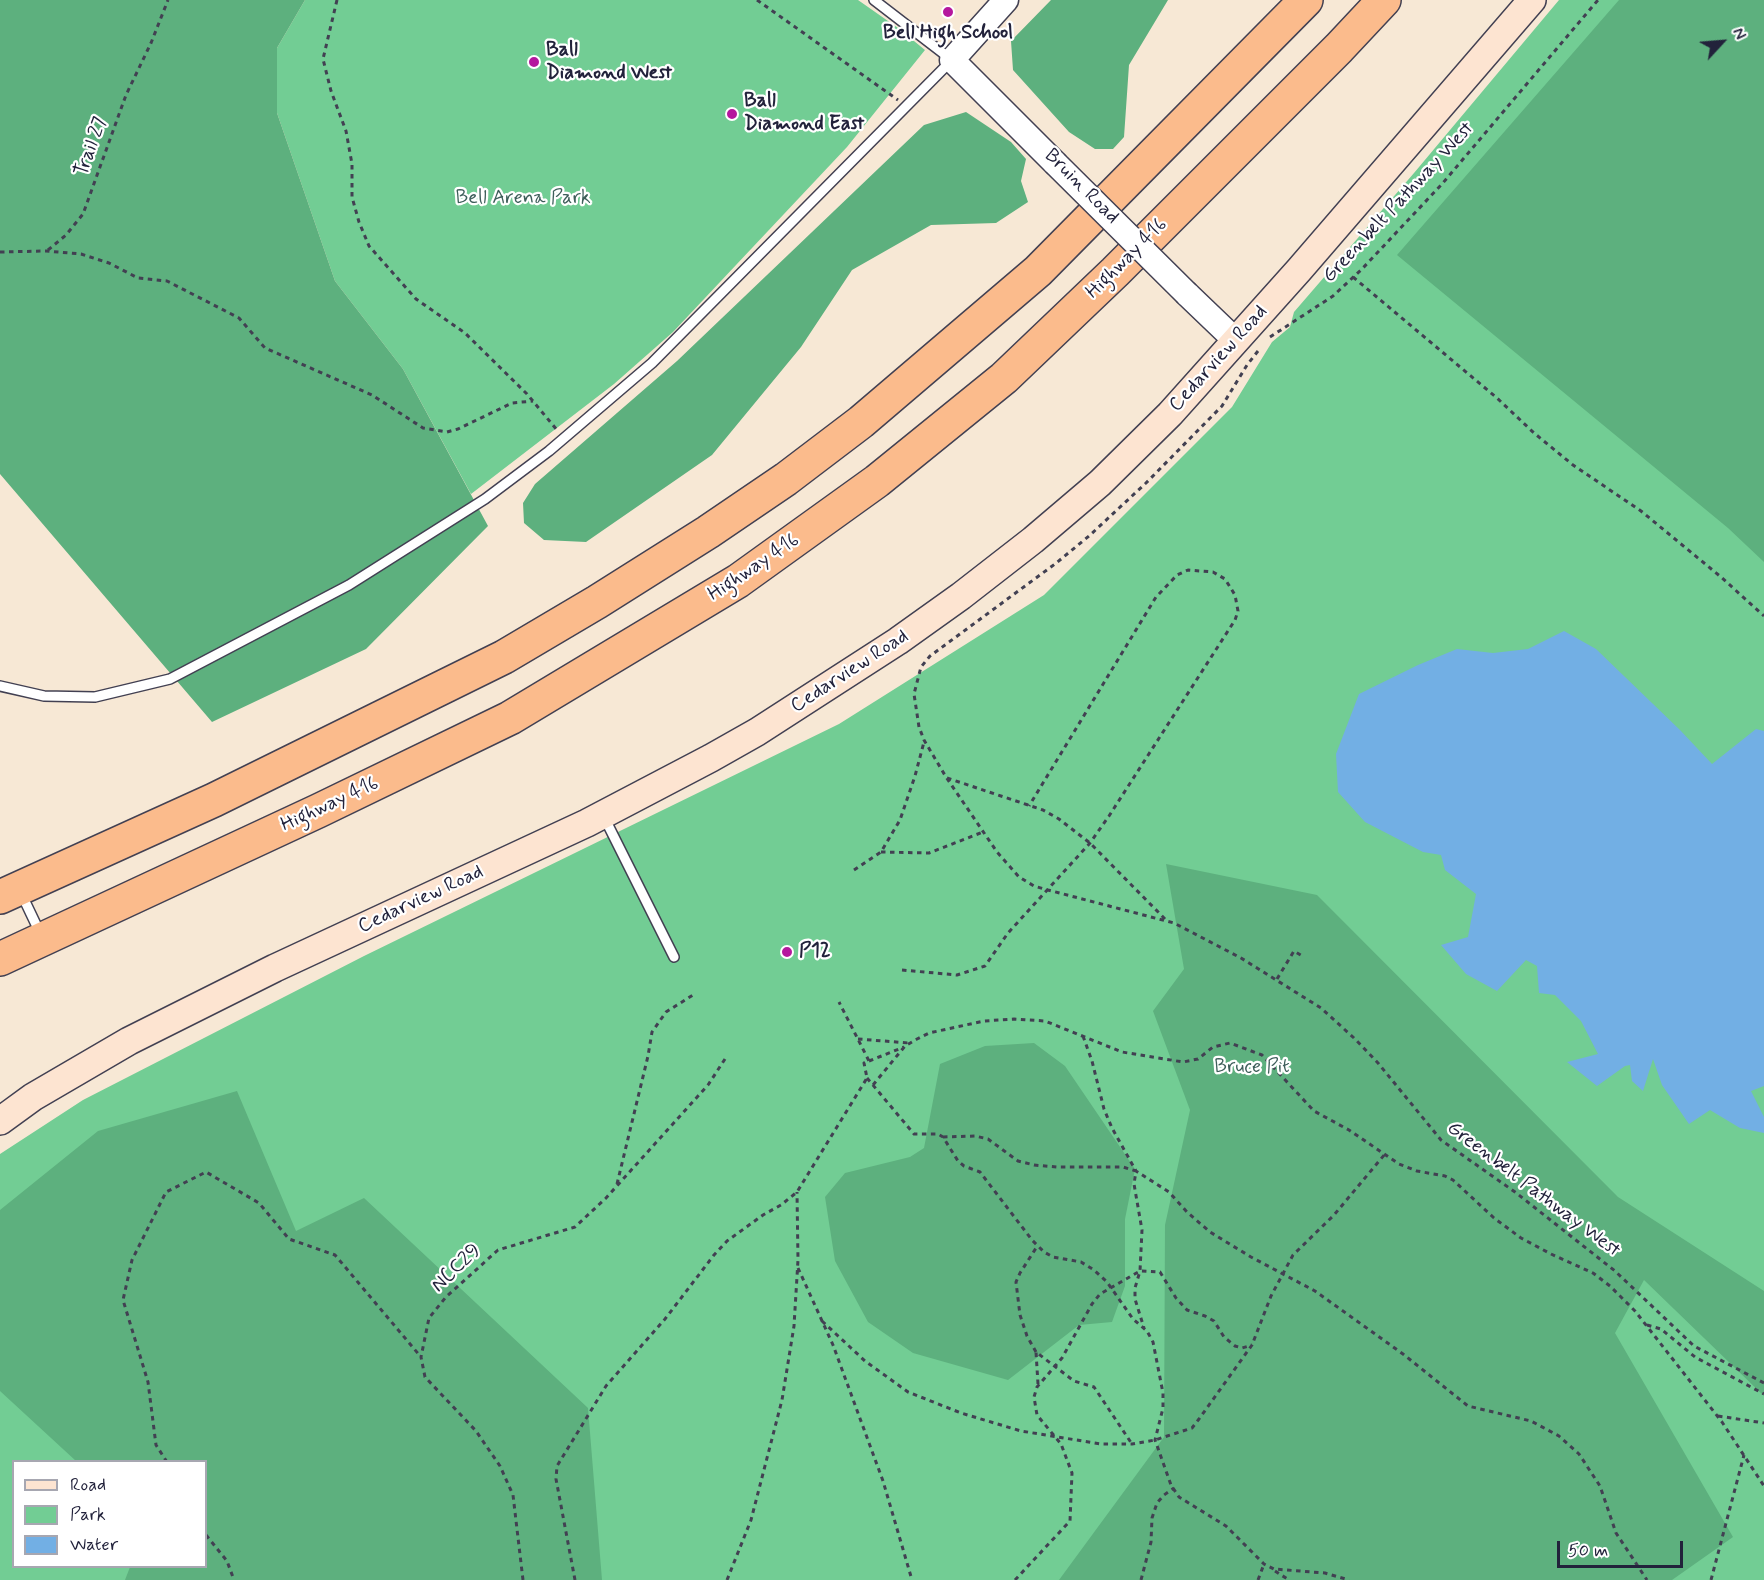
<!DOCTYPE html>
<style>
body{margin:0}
#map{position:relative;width:1764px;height:1580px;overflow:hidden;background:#f7e8d5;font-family:Mynerve,sans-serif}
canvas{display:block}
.legend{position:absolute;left:12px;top:1460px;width:195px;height:108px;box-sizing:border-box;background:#fff;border:2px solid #a7a7b1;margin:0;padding:8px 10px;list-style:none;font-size:18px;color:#22223b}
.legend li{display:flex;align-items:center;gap:12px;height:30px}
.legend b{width:30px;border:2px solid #a7a7b1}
.north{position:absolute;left:1692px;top:12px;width:60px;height:60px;-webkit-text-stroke:4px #fff;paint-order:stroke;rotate:64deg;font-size:16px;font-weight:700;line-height:24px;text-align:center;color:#22223b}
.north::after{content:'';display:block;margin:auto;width:21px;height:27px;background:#22223b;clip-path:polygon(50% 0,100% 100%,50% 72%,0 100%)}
.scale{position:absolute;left:1557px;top:1541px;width:126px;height:27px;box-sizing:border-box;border:3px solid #22223b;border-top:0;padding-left:8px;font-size:18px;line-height:21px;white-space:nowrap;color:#22223b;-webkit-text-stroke:4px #fff;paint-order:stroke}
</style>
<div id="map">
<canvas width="1764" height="1580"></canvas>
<ul class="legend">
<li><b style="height:8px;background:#fde4d1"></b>Road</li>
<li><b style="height:16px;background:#72cd94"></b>Park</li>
<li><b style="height:16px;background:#72afe4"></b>Water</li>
</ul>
<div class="north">N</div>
<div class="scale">50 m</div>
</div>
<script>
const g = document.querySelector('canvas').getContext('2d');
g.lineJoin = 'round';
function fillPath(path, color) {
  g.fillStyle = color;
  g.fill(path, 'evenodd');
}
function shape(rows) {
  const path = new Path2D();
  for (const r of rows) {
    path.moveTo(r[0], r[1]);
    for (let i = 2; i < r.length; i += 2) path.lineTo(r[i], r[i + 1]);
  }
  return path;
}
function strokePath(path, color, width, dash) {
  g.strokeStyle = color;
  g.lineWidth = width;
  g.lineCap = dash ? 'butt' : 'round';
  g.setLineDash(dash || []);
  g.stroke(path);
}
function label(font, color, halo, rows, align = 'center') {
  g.font = font + ' Mynerve,sans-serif';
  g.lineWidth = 4.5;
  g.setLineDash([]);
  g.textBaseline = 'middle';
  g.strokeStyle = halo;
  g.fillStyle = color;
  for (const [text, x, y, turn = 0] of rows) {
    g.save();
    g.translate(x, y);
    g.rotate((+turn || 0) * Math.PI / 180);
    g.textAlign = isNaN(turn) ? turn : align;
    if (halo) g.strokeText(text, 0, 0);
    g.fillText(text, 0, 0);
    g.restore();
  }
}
const green = shape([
 [305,0,858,0,898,28,925,50,847,147,673,332,614,384,471,494,403,369,335,281,277,113,277,48],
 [1559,0,1764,0,1764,1580,0,1580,0,1154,83,1100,364,956,839,724,1044,595,1232,407,1272,342,1290,327,1294,312,1414,173],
 [14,1462,206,1462,206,1566,14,1566]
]);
const forest = shape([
 [0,0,305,0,277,48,277,113,335,281,403,369,488,526,366,649,212,722,0,474],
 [1051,0,1168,0,1129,65,1124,137,1113,149,1095,149,1069,132,1013,70,1011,41],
 [1619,0,1764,0,1764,562,1728,528,1397,255],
 [966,112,1011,142,1026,159,1021,181,1028,202,996,223,931,225,852,270,801,347,712,455,586,542,544,540,524,523,523,503,535,484,677,361,924,125],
 [1166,864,1317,895,1618,1197,1764,1291,1764,1396,1644,1280,1615,1333,1733,1537,1672,1580,1059,1580,1164,1437,1165,1225,1190,1110,1153,1011,1184,969],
 [1034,1043,1065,1066,1135,1169,1125,1219,1125,1286,1112,1322,1079,1325,1008,1380,913,1353,868,1322,835,1261,825,1197,845,1173,910,1157,924,1148,940,1064,985,1046],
 [237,1091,296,1231,364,1198,588,1408,602,1580,125,1580,130,1567,206,1566,206,1462,76,1461,0,1391,0,1210,98,1131]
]);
const water = shape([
 [1564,631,1596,649,1680,730,1712,764,1756,729,1764,731,1764,1086,1751,1091,1764,1117,1764,1133,1740,1128,1710,1110,1689,1124,1662,1085,1653,1059,1643,1091,1632,1081,1630,1065,1625,1066,1597,1086,1567,1062,1598,1054,1581,1021,1555,995,1539,993,1537,966,1526,960,1497,991,1466,974,1441,945,1468,937,1476,894,1445,870,1441,855,1423,852,1365,822,1338,792,1336,754,1359,694,1418,665,1457,649,1493,653,1528,649]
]);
const path = shape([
 [337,0,323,59,331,91,346,131,352,164,352,197,359,222,369,246,416,299,465,333,527,394,557,430],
 [757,0,898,100],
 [48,250,66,235,83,214,126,95,151,43,168,0],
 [0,252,46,251,81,254,109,263,138,278,167,281,239,318,265,348,372,395,423,428,447,432,458,429,512,403,533,401],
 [1353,277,1497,398,1534,433,1573,465,1641,511,1721,577,1764,616],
 [1270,337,1333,296,1362,269,1442,184,1598,0],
 [1258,351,1247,365,1222,406,1146,483,1089,536,1055,564,930,656,921,667,914,694,919,727,924,740,946,777,997,852,1019,877,1034,886,1048,890,1174,923,1241,958,1321,1008,1354,1038,1378,1063,1441,1140,1515,1192,1615,1271,1694,1346,1764,1383],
 [947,778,1043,810,1059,819,1090,843,1166,920],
 [881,852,929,853,983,832],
 [854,870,881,852,900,820,915,776,924,742],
 [902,970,957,975,985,966,1008,933,1090,843,1109,816,1235,620,1238,611,1235,595,1225,579,1213,572,1188,570,1177,575,1156,597,1029,806],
 [1277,979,1294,951,1304,957],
 [1083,1036,1092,1061,1104,1109,1112,1128,1136,1171,1169,1192,1187,1212,1210,1232,1251,1257,1315,1291,1403,1354,1468,1406,1531,1421,1559,1436,1579,1454,1600,1486,1616,1533,1647,1580],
 [858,1039,909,1043],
 [869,1061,904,1047],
 [867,1078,914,1134,938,1134,943,1137,958,1161,964,1166,980,1172,1032,1240,1044,1252,1053,1257,1081,1262,1094,1270,1107,1282,1133,1319,1147,1331,1153,1342,1163,1393,1163,1408,1155,1440,1171,1485,1179,1497,1226,1526,1264,1564,1274,1569,1325,1573,1349,1580],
 [873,1085,905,1046,917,1039,929,1033,984,1021,1014,1019,1045,1021,1122,1052,1183,1062,1198,1059,1213,1047,1230,1043,1262,1055,1314,1111,1349,1130,1399,1164,1417,1171,1445,1176,1453,1180,1494,1218,1521,1238,1551,1254,1593,1273,1610,1286,1635,1311,1722,1422,1764,1486],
 [943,1137,975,1136,988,1139,1018,1161,1034,1165,1057,1167,1123,1167,1136,1171,1134,1184,1142,1230,1140,1271,1135,1288,1135,1299,1144,1328],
 [617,1184,648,1056,652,1032,666,1012,693,995],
 [798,1268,833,1345,883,1481,912,1580],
 [822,1321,865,1361,908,1392,961,1413,1021,1431,1101,1444,1132,1444,1155,1440,1192,1428,1199,1419,1252,1345,1271,1296,1293,1255,1334,1215,1385,1154],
 [1647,1325,1661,1329,1695,1357,1764,1394],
 [1036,1352,1027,1336,1020,1315,1016,1282,1020,1273,1038,1245],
 [1038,1384,1036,1352,1074,1381,1094,1387,1132,1444],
 [1718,1416,1764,1423],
 [167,1462,156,1445,148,1382,123,1300,132,1260,166,1192,206,1172,259,1203,289,1239,335,1255,421,1357],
 [206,1535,227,1561,234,1580],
 [1275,1571,1289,1580],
 [523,1580,513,1495,500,1466,476,1431,425,1377,421,1357,429,1318,446,1297,498,1250,575,1227,606,1198,708,1085,725,1059],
 [575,1580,556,1479,557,1466,606,1386,665,1319,714,1255,727,1241,763,1215,781,1205,797,1192,867,1078,864,1063,869,1061,839,1002],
 [727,1580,751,1520,782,1400,794,1326,798,1260,797,1192],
 [1015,1580,1070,1521,1072,1473,1061,1444,1037,1415,1034,1397,1037,1387,1062,1358,1092,1304,1100,1294,1140,1271,1160,1272,1176,1298,1187,1310,1205,1316,1214,1321,1224,1337,1235,1346,1242,1348,1252,1345],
 [1141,1580,1151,1542,1152,1518,1157,1503,1164,1495,1174,1488],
 [1258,1580,1264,1564],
 [1711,1580,1744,1455]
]);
const service = shape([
 [0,686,44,696,95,697,170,679,349,585,485,499,549,451,652,363,952,60,874,0],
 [604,817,674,957],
 [21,893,41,935]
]);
const tertiary = shape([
 [1006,0,952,60,1055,163],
 [1187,294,1235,340]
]);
const secondary = shape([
 [0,1121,33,1097,129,1041,275,968,587,823,711,758,757,732,898,641,961,596,1033,540,1100,483,1170,414,1299,270,1532,0]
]);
const motorway = shape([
 [0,897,214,800,504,657,597,602,708,532,786,479,861,422,1038,271,1306,0],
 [0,959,318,811,510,718,738,581,877,481,1004,378,1115,272,1339,48,1384,0]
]);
const tertiaryBridge = shape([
 [1055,163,1187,294]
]);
const markers = [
 [948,12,6,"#b5179e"],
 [534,62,6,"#b5179e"],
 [732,114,6,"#b5179e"],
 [787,952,6,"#b5179e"]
];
const poiNames = [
 ["Bell High School",948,34,"center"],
 ["Ball",546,51],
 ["Diamond West",546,74],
 ["Ball",744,102],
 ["Diamond East",744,125],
 ["P12",799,952]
];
const streetNames = [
 ["Trail 27",92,147,-70],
 ["Bruin Road",1081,187,45],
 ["Greenbelt Pathway West",1399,203,-47],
 ["Highway 416",1127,259,-45],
 ["Cedarview Road",1219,359,-48],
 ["Highway 416",754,568,-34],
 ["Cedarview Road",850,672,-33],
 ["Highway 416",330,805,-25],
 ["Cedarview Road",421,900,-25],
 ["Greenbelt Pathway West",1533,1190,37],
 ["NCC29",457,1269,-44]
];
const parkNames = [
 ["Bell Arena Park",523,199],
 ["Bruce Pit",1252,1068]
];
fillPath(green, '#72cd94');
fillPath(forest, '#5db07e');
fillPath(water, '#72afe4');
strokePath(service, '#424052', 12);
strokePath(tertiary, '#424052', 27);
strokePath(secondary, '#424052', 30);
strokePath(motorway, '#424052', 36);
strokePath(path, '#424052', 3, [4.5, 4.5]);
strokePath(service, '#fff', 9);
strokePath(tertiary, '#fff', 24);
strokePath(secondary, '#fde4d1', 27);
strokePath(motorway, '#fbbb8c', 33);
strokePath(tertiaryBridge, '#424052', 27, []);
strokePath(tertiaryBridge, '#fff', 24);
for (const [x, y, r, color] of markers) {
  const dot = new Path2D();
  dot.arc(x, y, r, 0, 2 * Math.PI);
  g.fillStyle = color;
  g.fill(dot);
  strokePath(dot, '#fff', 2);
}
label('bold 20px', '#22223b', '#fff', poiNames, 'left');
label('20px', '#22223b', '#fff', streetNames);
label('20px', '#3e5e5a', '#fff', parkNames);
</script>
